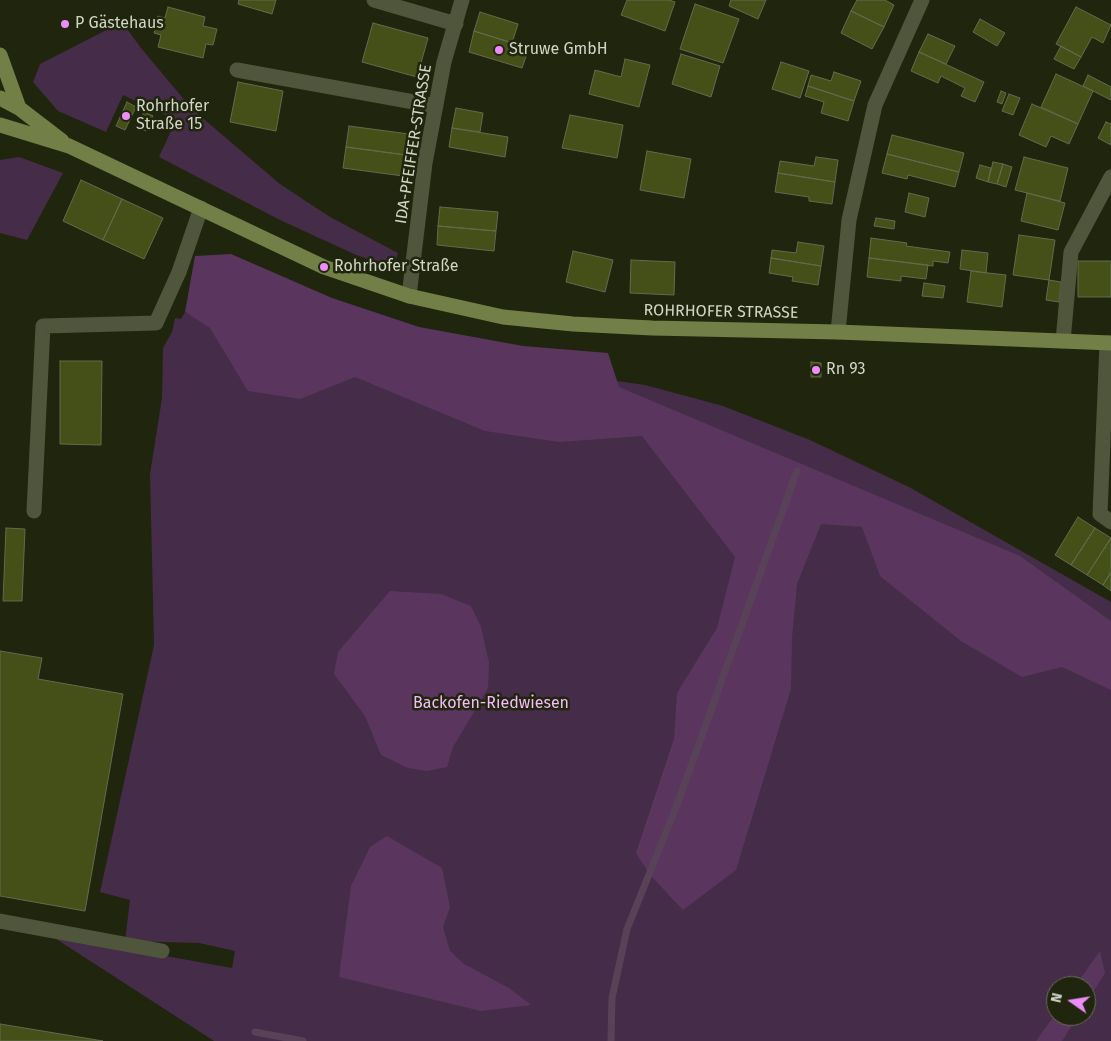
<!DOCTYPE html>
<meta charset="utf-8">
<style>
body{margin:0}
#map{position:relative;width:1111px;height:1041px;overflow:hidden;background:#20250d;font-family:"Fira Sans",sans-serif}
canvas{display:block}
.north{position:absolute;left:1046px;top:976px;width:50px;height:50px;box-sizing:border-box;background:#20250d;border:1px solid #676c57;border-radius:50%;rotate:283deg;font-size:14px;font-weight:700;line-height:20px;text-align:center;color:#d2d6c7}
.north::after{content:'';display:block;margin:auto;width:18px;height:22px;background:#ed8cf9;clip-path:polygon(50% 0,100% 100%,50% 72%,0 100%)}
</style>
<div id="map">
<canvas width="1111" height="1041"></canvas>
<div class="north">N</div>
</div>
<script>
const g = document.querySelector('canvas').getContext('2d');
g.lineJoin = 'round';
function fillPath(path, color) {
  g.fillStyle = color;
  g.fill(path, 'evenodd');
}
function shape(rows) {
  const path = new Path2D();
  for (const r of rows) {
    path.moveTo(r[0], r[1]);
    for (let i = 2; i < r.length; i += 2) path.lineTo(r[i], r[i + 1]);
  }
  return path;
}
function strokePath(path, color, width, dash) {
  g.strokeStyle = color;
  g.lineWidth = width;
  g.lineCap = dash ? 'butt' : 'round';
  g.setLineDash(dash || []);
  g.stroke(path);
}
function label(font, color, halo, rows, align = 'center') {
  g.font = font + ' "Fira Sans",sans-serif';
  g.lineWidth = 5;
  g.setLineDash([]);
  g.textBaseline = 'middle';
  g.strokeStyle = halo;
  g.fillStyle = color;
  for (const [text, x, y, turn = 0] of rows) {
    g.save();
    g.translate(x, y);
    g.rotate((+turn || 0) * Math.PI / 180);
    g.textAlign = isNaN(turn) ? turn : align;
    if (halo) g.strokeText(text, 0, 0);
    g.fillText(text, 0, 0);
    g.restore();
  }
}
const green = shape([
 [122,22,141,48,192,109,280,184,330,217,398,253,395,262,384,265,354,254,280,220,159,157,176,120,123,95,106,132,58,111,33,82,40,64],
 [19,157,63,173,27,240,0,233,0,160],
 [185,312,200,321,645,385,723,406,810,440,909,487,1111,602,1111,1041,214,1041,50,935,232,968,235,951,199,943,125,941,130,900,100,892,154,645,150,474,162,398,163,348,172,332,175,318,181,319],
 [1056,986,1086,986,1086,1016,1056,1016]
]);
const forest = shape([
 [231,254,332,298,419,327,523,346,608,353,619,387,1020,556,1111,621,1111,690,1062,667,1022,677,961,641,880,576,862,527,821,524,797,584,792,638,791,689,736,870,683,910,651,876,636,853,674,739,677,693,717,628,735,557,642,436,559,442,485,431,355,377,300,399,248,391,210,328,185,312,195,256],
 [390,591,441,594,471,606,481,627,489,663,488,688,453,747,447,767,427,771,408,768,381,755,365,716,334,674,338,652],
 [387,836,442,868,450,907,443,927,450,951,464,964,509,988,531,1005,481,1011,339,977,351,886,370,847],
 [1100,951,1105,973,1086,1003,1086,986,1075,986],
 [1056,1013,1056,1016,1078,1016,1062,1041,1036,1041]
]);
const stream = shape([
 [255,1032,303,1041],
 [611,1041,612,998,627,929,677,805,797,471]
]);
const building = shape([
 [239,0,276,0,272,14,238,4,239,0],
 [627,0,669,0,675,2,665,31,621,15,627,0],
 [731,0,766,0,758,19,729,6,731,0],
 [857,0,885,0,894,5,884,27,851,11,857,0],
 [695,4,739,19,723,63,680,49,695,4],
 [168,7,205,17,203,26,217,29,213,45,206,44,203,58,158,47,161,35,154,33,158,16,165,18,168,7],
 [1076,7,1111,25,1103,43,1092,37,1081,57,1056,44,1076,7],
 [851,11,884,27,872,49,841,33,851,11],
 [480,12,518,24,512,43,474,31,480,12],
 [980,19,1005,33,997,46,973,32,980,19],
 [373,23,428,38,417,77,362,62,373,23],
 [474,31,529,48,522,68,469,52,474,31],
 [928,34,955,46,946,64,919,52,928,34],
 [1061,46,1081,57,1074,69,1054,59,1061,46],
 [919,52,984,82,975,102,961,96,965,88,941,76,938,83,911,71,919,52],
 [681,54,720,66,711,97,672,84,681,54],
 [625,59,650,65,639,107,589,94,595,70,621,77,625,59],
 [781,62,809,71,800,98,772,89,781,62],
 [834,72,861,81,854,101,808,86,811,75,831,81,834,72],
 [1056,74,1093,91,1078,124,1041,107,1056,74],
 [1088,75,1111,87,1111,100,1083,86,1088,75],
 [238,82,283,91,276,131,230,122,238,82],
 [808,86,854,101,848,121,821,113,824,102,805,96,808,86],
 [1001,91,1006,93,1002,104,997,102,1001,91],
 [1009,94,1020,98,1013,115,1002,111,1009,94],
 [127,102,136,107,125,130,116,126,127,102],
 [1032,104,1078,124,1069,144,1051,136,1046,147,1019,135,1032,104],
 [456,108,483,113,480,132,452,128,456,108],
 [144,112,153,116,146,131,137,127,144,112],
 [570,115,623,125,617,158,562,148,570,115],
 [1106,122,1111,124,1111,145,1098,138,1106,122],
 [349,126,409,134,406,155,346,147,349,126],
 [452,128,508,137,505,157,449,147,452,128],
 [892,135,964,153,959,172,887,154,892,135],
 [346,147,406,155,403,176,343,168,346,147],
 [647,151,691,159,684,198,640,190,647,151],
 [887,154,959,172,955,187,908,175,907,179,882,173,887,154],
 [816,157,838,160,835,182,778,173,780,161,814,166,816,157],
 [1024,157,1068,168,1060,201,1015,190,1024,157],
 [993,162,1003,164,997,184,988,182,993,162],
 [1003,164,1012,167,1006,187,997,184,1003,164],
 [980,165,991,168,988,182,976,178,980,165],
 [778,173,835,182,832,204,809,201,809,197,775,192,778,173],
 [81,180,122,199,103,240,63,221,81,180],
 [909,193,929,198,925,217,905,212,909,193],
 [1027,193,1065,203,1058,230,1021,221,1027,193],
 [122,199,163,218,144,259,103,240,122,199],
 [440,207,498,212,496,231,438,226,440,207],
 [876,218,895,221,894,229,874,226,876,218],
 [438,226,496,231,494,251,437,245,438,226],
 [1019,235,1055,240,1049,280,1013,275,1019,235],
 [871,238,907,243,906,246,950,252,948,263,933,261,933,266,869,258,871,238],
 [798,242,824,246,821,266,771,258,772,250,796,253,798,242],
 [962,250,988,253,986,273,960,269,962,250],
 [573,251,613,260,605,292,566,282,573,251],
 [771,258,821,266,818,285,792,281,793,277,769,273,771,258],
 [869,258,928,265,926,279,901,276,901,281,867,277,869,258],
 [631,260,675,262,674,295,630,293,631,260],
 [1078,261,1111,261,1111,297,1078,297,1078,261],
 [971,271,1006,275,1002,307,967,302,971,271],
 [1049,280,1061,282,1059,302,1046,300,1049,280],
 [924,283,945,286,943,298,922,296,924,283],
 [60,361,102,361,101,445,60,444,60,361],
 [811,362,821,363,821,377,811,377,811,362],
 [1078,517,1095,528,1071,565,1055,555,1078,517],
 [6,528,25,529,22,601,3,601,6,528],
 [1095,528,1111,538,1087,575,1071,565,1095,528],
 [1111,538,1111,572,1103,585,1087,575,1111,538],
 [1111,572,1111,591,1103,585,1111,572],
 [0,651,42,658,38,679,123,694,85,911,0,896,0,651],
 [0,1024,103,1041,0,1041,0,1024]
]);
const minor = shape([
 [374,0,456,24],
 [237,70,436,106],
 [409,296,425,163,444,62,462,0],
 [838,332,849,220,875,105,922,0],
 [1063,341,1071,252,1111,177],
 [1107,343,1100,514,1111,522],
 [34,511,43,326,156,323,179,272,201,208],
 [0,921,162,951]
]);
const major = shape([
 [0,55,19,108],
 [0,98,19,108,62,141],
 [0,125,69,146,324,267,409,296,503,317,573,324,652,328,838,332,1111,343]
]);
const markers = [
 [65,24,5,"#ed8cf9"],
 [499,50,5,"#ed8cf9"],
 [126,116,5,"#ed8cf9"],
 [324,267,5,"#ed8cf9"],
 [816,370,5,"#ed8cf9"]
];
const poiNames = [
 ["P Gästehaus",75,24],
 ["Struwe GmbH",509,50],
 ["Rohrhofer",136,107],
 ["Straße 15",136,125],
 ["Rohrhofer Straße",334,267],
 ["Rn 93",826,370]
];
const streetNames = [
 ["IDA-PFEIFFER-STRASSE",414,144,-81],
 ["ROHRHOFER STRASSE",721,312,1]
];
const parkNames = [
 ["Backofen-Riedwiesen",491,704]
];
fillPath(green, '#452c48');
fillPath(forest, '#5a365f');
strokePath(stream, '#584258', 7);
fillPath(building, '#455018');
strokePath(building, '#636a4f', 1);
strokePath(minor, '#4f563c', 15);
strokePath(major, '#727f47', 15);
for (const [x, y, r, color] of markers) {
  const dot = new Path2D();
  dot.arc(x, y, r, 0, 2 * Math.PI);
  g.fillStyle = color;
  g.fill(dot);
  strokePath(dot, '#20250d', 2);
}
label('16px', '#d2d6c7', '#20250d', poiNames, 'left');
label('16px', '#d2d6c7', '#20250d', streetNames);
label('16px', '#f6bbfd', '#20250d', parkNames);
</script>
